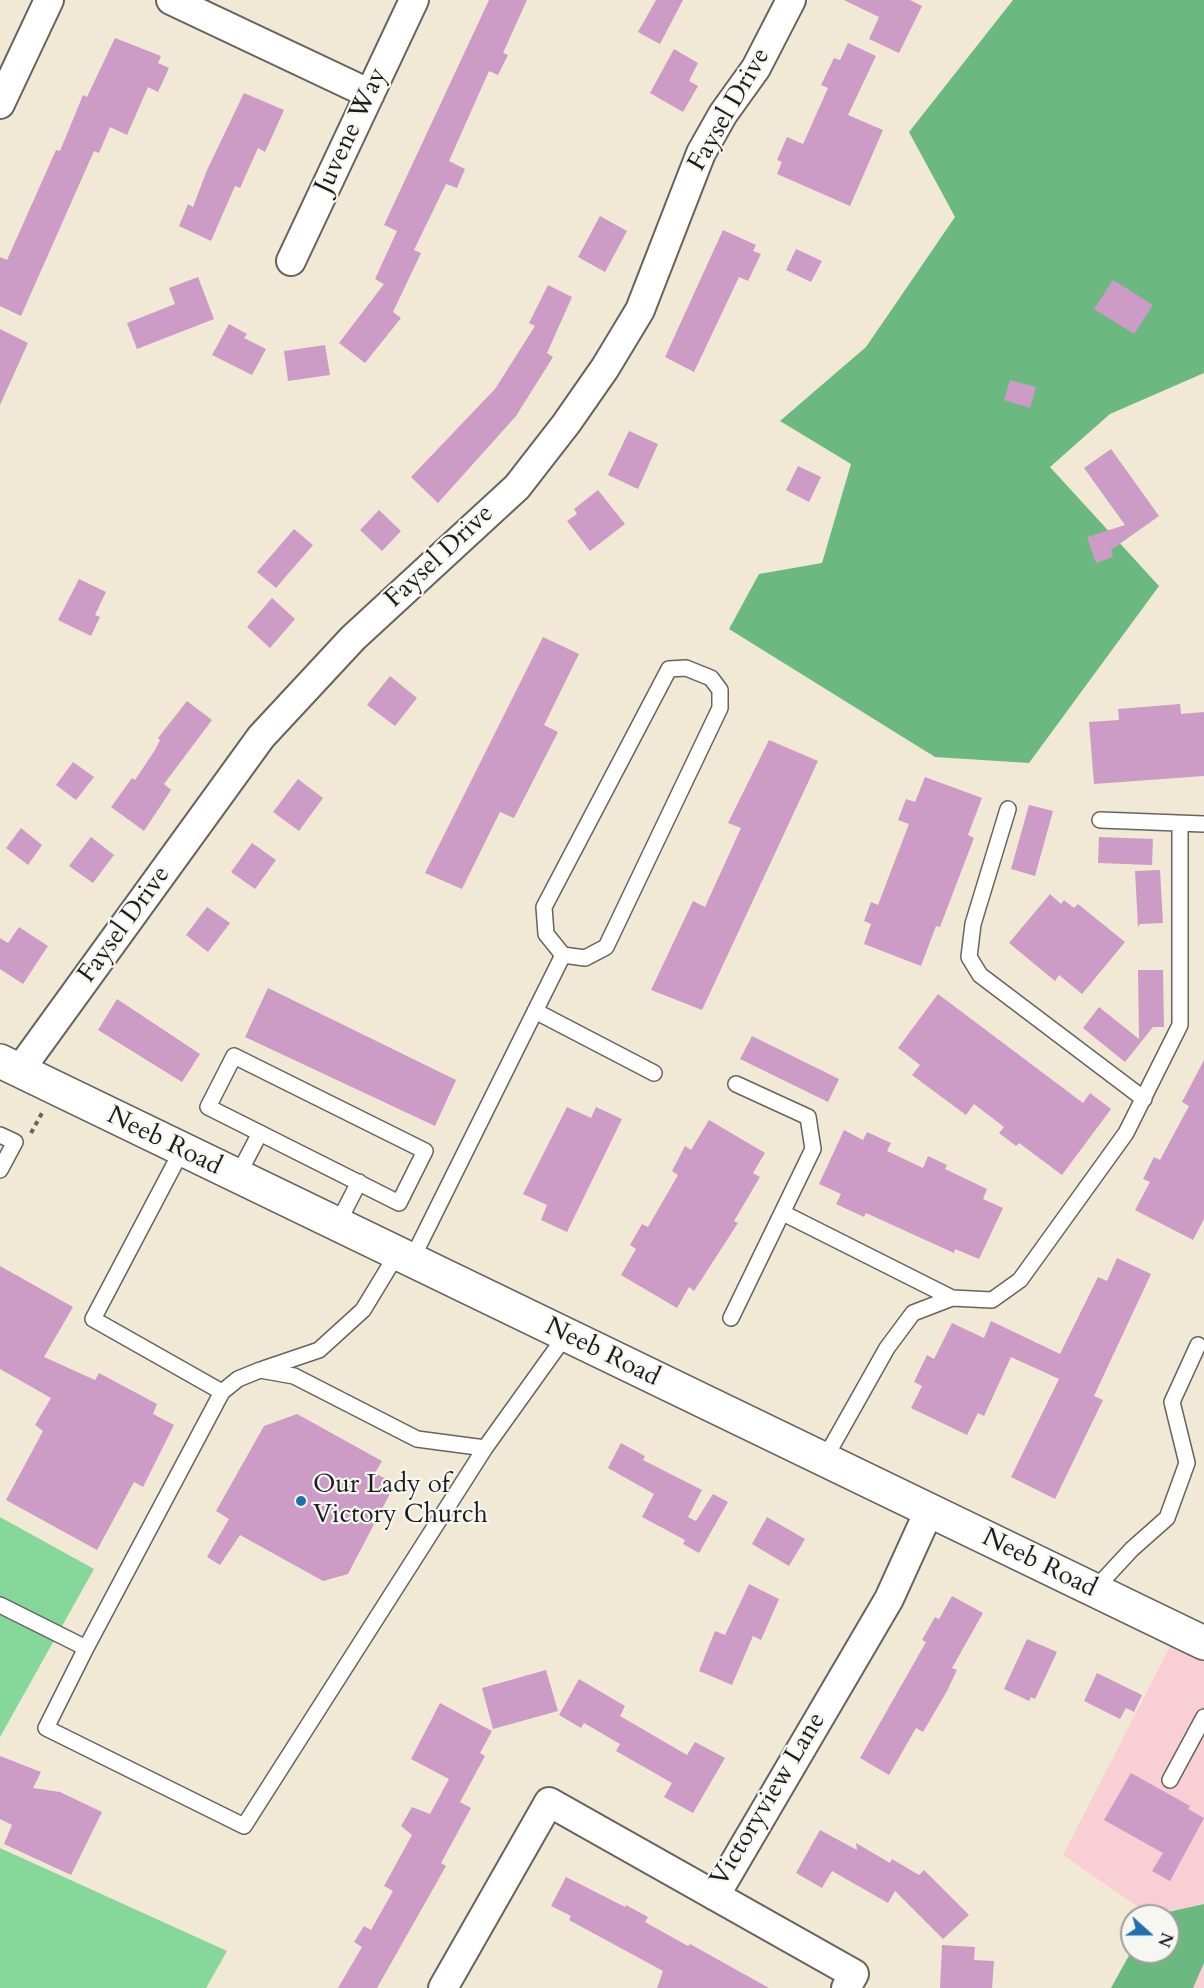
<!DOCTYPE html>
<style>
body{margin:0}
#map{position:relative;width:1204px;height:1988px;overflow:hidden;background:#f1e9d5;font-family:Cardo,serif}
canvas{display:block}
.north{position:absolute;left:1120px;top:1904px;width:60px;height:60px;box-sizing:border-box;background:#f6f6f2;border:2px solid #9f9f9c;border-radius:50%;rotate:111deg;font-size:16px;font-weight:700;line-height:24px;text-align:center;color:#1c1c1c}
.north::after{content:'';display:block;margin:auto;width:21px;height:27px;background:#1f6fb2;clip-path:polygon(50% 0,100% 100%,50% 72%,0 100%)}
</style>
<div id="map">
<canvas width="1204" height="1988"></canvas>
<div class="north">N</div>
</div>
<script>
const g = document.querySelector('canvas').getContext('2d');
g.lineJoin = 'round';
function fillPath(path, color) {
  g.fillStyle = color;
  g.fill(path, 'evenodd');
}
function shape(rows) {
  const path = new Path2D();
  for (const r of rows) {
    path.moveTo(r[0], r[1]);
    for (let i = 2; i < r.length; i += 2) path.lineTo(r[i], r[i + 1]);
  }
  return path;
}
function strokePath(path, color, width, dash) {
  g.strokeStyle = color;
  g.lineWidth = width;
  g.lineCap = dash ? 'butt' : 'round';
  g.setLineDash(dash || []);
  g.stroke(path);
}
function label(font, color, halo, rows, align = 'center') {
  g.font = font + ' Cardo,serif';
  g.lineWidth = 4.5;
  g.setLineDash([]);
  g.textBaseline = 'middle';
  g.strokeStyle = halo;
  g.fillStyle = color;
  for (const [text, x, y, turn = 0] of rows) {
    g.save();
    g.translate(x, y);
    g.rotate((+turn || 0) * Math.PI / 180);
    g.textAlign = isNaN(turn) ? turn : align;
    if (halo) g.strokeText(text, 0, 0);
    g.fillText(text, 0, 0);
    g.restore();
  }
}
const built = shape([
 [1178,1631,1204,1643,1204,1922,1151,1916,1063,1855],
 [1204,1938,1204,1988,1182,1988]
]);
const green = shape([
 [0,1517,94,1569,0,1737],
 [0,1848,227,1951,206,1988,0,1988]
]);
const forest = shape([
 [1013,0,1204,0,1204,373,1110,414,1050,467,1159,586,1029,763,935,757,729,629,759,574,822,563,851,464,780,421,866,347,955,217,909,132],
 [1204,1904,1204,1963,1193,1988,1111,1988,1132,1950,1132,1952,1168,1952,1168,1916,1151,1916]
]);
const building = shape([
 [489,0,527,0,503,53,508,55,498,75,489,71,449,161,465,169,457,188,446,184,414,250,421,253,393,312,401,318,365,363,339,343,384,284,375,279,397,231,384,225],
 [656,0,683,0,660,44,638,32],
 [844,0,910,0,922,6,899,53,869,39,879,17],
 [115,38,161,56,158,63,169,68,158,92,148,87,127,135,110,127,99,153,94,151,21,316,0,306,0,257,7,260,56,150,60,151,83,95,87,97],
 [848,43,876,56,848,115,883,130,850,206,777,174,782,162,777,160,787,137,803,144,828,88,821,85,834,58,840,60],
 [674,49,698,63,689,81,698,86,683,112,650,93],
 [244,93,284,110,265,152,258,148,240,188,235,186,211,241,179,226,188,204,193,207,207,170],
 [600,216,627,231,605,272,578,257],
 [723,230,756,245,753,251,761,254,748,281,739,277,694,372,665,357],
 [796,249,822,261,811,282,786,270],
 [198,277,214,319,137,349,127,323,175,304,169,288],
 [1113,280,1153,305,1134,334,1094,309],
 [548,285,572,297,547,353,553,357,516,416,438,503,411,477,495,389,535,326,529,323],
 [229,324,247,334,244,338,266,349,252,375,212,355],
 [0,329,28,343,0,405],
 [325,345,330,375,288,381,284,351],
 [1010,380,1036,387,1030,408,1004,400],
 [629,431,658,444,638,489,608,475],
 [1111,449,1159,516,1111,550,1113,557,1096,563,1087,537,1125,525,1084,468],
 [798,466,821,477,809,502,786,490],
 [598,490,625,524,590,551,567,521,577,514,574,509],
 [379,510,401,531,382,551,360,530],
 [294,529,313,545,276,588,257,572],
 [79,579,106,592,95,615,100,617,91,636,58,620],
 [272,598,295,619,270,648,247,627],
 [543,637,579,654,544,725,558,732,514,818,500,812,462,889,425,873],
 [390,676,417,698,395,726,367,705],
 [187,701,212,720,164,784,171,790,144,831,111,807,132,778,135,780,155,750,160,740,158,738],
 [1180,704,1181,714,1204,712,1204,776,1094,784,1089,722,1119,720,1118,709],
 [769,740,818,761,702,1010,651,990,693,901,705,907,741,828,728,823],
 [73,762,94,777,76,800,56,785],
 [925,777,982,798,968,835,974,838,940,927,936,926,921,966,864,944,871,924,864,921,871,902,878,905,909,824,898,820,906,799,915,802],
 [298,779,323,798,299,831,273,812],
 [1029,805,1053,811,1035,876,1011,869],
 [21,828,42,845,28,865,6,848],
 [91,837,114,855,93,883,69,866],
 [1099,837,1153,839,1152,865,1098,863],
 [252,843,276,860,255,889,231,872],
 [1160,870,1163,923,1140,924,1138,927,1135,871],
 [1050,894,1061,904,1064,900,1074,908,1078,904,1125,942,1082,994,1059,975,1055,981,1009,943],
 [207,907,230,923,208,952,186,935],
 [19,927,48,946,23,984,0,969,0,938,8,943],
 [1138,970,1163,970,1164,1027,1153,1027,1125,1062,1083,1028,1099,1007,1139,1039],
 [268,988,456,1080,435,1126,245,1037],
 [938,994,1083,1103,1090,1093,1111,1109,1062,1175,1019,1143,1016,1146,999,1133,1004,1127,974,1104,966,1115,912,1075,920,1065,898,1048],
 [117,999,200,1054,182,1082,98,1030],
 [752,1036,839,1079,828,1102,740,1059],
 [1204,1060,1204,1219,1193,1240,1135,1210,1150,1182,1143,1179,1154,1157,1160,1160,1189,1106,1182,1102],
 [567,1107,591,1118,596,1107,622,1119,567,1232,541,1220,547,1205,523,1194],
 [709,1120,765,1153,753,1173,760,1177,734,1221,738,1223,694,1291,689,1287,677,1308,621,1275,636,1249,630,1245,642,1224,648,1227,678,1175,672,1171,685,1146,691,1150],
 [844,1130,863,1140,867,1132,891,1143,887,1151,923,1168,928,1156,947,1165,945,1169,987,1189,983,1199,1003,1208,979,1259,955,1249,954,1253,866,1213,864,1217,836,1204,841,1194,819,1184],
 [1117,1258,1151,1274,1094,1396,1103,1400,1055,1499,1011,1477,1059,1379,1011,1357,984,1416,978,1413,967,1435,911,1408,922,1386,914,1382,927,1355,934,1359,952,1323,984,1338,991,1321,1060,1354,1098,1277,1107,1281],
 [0,1266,73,1307,44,1357,95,1380,99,1373,157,1404,153,1414,174,1425,143,1487,134,1482,97,1550,6,1500,43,1431,35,1425,51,1398,0,1369],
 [297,1414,382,1461,375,1473,395,1484,348,1574,323,1581,240,1535,220,1565,207,1557,229,1519,216,1511,264,1426],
 [621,1443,645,1456,643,1460,702,1490,688,1517,696,1521,713,1494,728,1502,699,1553,683,1544,685,1540,642,1517,654,1494,608,1468],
 [767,1517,805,1539,789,1566,752,1544],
 [749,1584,779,1599,761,1640,753,1636,732,1685,699,1671,715,1631,725,1635],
 [952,1596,983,1613,952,1668,957,1670,947,1691,923,1732,916,1728,889,1775,860,1758,926,1642,922,1640,935,1617,939,1619],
 [1027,1639,1057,1652,1035,1699,1031,1697,1029,1701,1004,1689],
 [546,1670,558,1711,493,1729,482,1688],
 [1097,1673,1142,1695,1134,1712,1126,1708,1120,1719,1084,1701],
 [579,1679,625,1706,620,1716,687,1755,695,1742,725,1758,693,1813,664,1797,672,1783,616,1751,620,1744,584,1723,581,1728,559,1715],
 [440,1703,492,1731,480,1753,485,1756,460,1802,471,1808,441,1863,446,1866,377,1988,338,1988,362,1947,354,1942,364,1926,371,1930,393,1891,384,1886,412,1835,401,1826,412,1807,430,1814,449,1779,411,1759],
 [0,1756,41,1772,33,1788,60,1792,102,1812,71,1875,4,1844,12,1825,0,1819],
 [1131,1773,1190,1806,1188,1809,1204,1818,1170,1881,1152,1871,1163,1853,1104,1820],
 [820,1830,857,1850,856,1843,890,1863,892,1859,919,1875,924,1870,969,1915,943,1939,895,1891,888,1903,832,1871,822,1888,796,1873],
 [566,1877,625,1907,626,1905,648,1917,645,1922,688,1946,690,1944,769,1988,657,1988,663,1971,569,1920,571,1916,551,1906],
 [942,1945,975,1947,974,1960,994,1961,992,1988,940,1988]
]);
const path = shape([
 [31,1133,42,1113]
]);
const service = shape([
 [1008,809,973,924,969,957,980,975,1144,1099],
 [1100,820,1204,824],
 [535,1011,654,1073],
 [234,1056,425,1151,399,1203,208,1107,234,1056],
 [0,1135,15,1142,0,1170],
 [182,1150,93,1319,222,1392,238,1379,260,1370,294,1376,417,1439,485,1448,566,1335],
 [237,1177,260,1133],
 [783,1213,952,1298],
 [337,1225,359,1182],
 [411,1261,563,955,546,934,544,907,669,669,686,668,711,678,720,690,720,708,606,947,585,958,563,955],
 [731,1318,813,1149,808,1117,736,1084],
 [263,1369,319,1350,363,1310,397,1254],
 [824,1460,887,1348,913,1313,952,1298,992,1300,1020,1280,1126,1133,1180,1025,1180,825],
 [1094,1590,1132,1549,1167,1518,1187,1463,1172,1402,1198,1345],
 [0,1605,86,1648,222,1392],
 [86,1648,46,1728,244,1826,485,1448],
 [1170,1780,1204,1717]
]);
const minor = shape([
 [171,0,370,94],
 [0,104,49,0],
 [291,261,414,0],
 [19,1071,261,737,353,638,517,487,566,424,605,368,640,310,701,153,723,114,756,68,791,0],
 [715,1896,889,1599,929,1511],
 [443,1988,549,1802,854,1974,846,1988]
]);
const tertiary = shape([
 [0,1061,1204,1643]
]);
const markers = [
 [301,1501,6,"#1f6fb2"]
];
const streetNames = [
 ["Faysel Drive",730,110,-60],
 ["Juvene Way",352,131,-65],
 ["Faysel Drive",440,557,-43],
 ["Faysel Drive",125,925,-54],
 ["Neeb Road",164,1142,26],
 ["Neeb Road",602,1353,26],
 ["Neeb Road",1039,1564,26],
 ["Victoryview Lane",769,1800,-59]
];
const poiNames = [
 ["Our Lady of",313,1486],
 ["Victory Church",313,1516]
];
fillPath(built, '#f7cfd4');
fillPath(green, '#85d899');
fillPath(forest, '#6cb881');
fillPath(building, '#cc9cc7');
strokePath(service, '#67645d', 18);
strokePath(minor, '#67645d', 32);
strokePath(tertiary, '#67645d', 36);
strokePath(path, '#67645d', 4, [4.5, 4.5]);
strokePath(service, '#fff', 15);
strokePath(minor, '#fff', 28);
strokePath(tertiary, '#fff', 33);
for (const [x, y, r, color] of markers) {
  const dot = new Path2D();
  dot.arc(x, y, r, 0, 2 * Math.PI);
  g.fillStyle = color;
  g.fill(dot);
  strokePath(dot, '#f6f6f2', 2);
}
label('26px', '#1c1c1c', '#f6f6f2', streetNames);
label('26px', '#1c1c1c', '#f6f6f2', poiNames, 'left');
</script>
